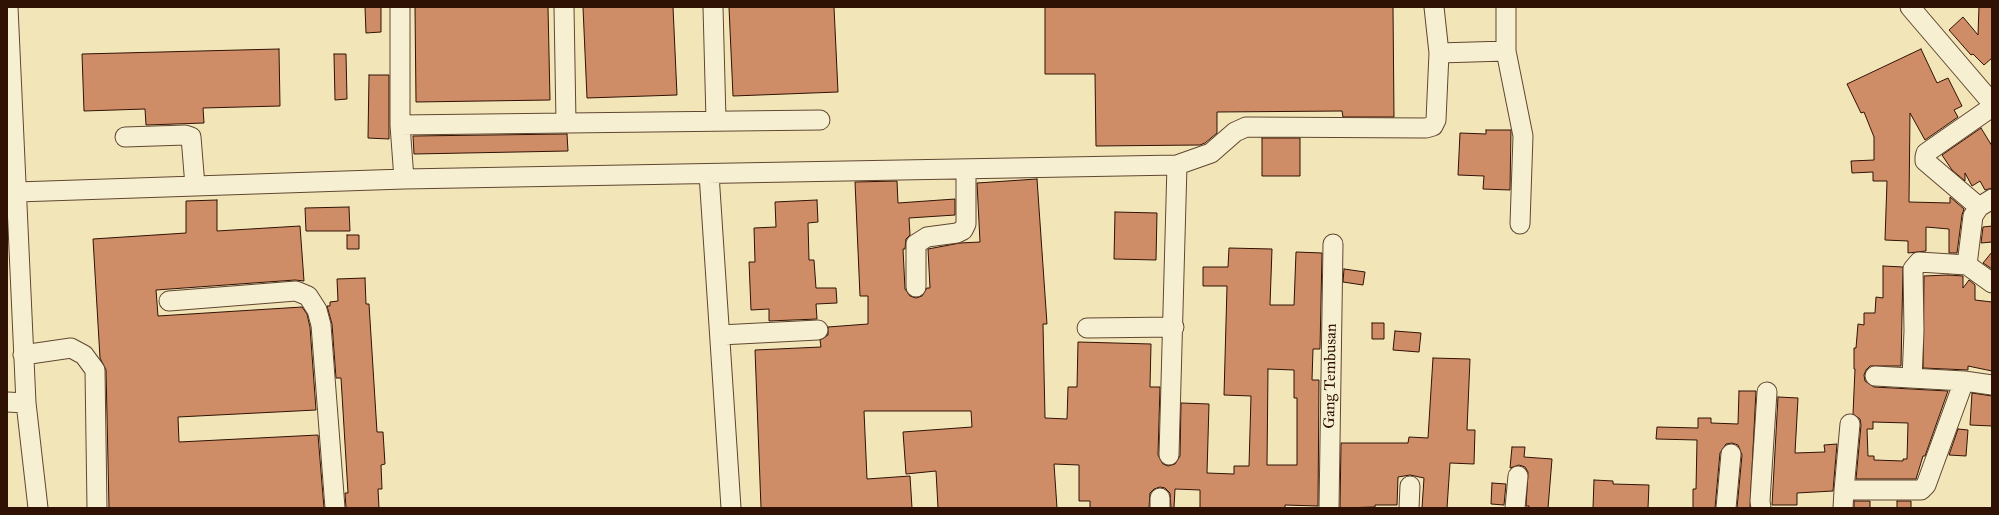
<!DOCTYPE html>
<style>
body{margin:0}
#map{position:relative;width:1999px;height:515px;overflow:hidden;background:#f2e6b9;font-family:"IM FELL Great Primer",serif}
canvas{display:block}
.frame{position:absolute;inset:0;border:8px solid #301204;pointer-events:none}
</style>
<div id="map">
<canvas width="1999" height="515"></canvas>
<div class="frame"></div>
</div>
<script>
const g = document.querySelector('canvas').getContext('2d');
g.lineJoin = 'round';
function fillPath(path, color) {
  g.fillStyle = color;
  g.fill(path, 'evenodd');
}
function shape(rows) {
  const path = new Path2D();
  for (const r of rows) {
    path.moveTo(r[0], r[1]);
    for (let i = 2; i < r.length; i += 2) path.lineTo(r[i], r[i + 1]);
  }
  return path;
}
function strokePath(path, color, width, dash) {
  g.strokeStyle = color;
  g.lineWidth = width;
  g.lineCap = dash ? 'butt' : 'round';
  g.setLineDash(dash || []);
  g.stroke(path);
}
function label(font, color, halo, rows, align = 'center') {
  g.font = font + ' "IM FELL Great Primer",serif';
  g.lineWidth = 3;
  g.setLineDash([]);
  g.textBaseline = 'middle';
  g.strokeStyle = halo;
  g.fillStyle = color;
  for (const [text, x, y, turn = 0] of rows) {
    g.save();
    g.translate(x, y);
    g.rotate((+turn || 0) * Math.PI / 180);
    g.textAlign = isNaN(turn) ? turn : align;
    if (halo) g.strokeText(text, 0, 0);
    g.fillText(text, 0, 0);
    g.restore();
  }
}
const building = shape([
 [365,7,381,7,381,32,366,33,365,7],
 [415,7,548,7,550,100,416,102,415,7],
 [583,7,673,7,677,95,587,98,583,7],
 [729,7,834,7,838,92,733,96,729,7],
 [1045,7,1393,7,1394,117,1343,117,1342,111,1217,112,1217,133,1205,143,1200,145,1096,146,1095,74,1045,74,1045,7],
 [1979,7,1992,7,1992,58,1984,65,1973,54,1971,55,1949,30,1963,17,1978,35,1979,7],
 [279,49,280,106,203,108,204,123,146,125,145,109,84,111,82,54,279,49],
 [1921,49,1937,83,1948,78,1962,106,1954,110,1958,117,1925,140,1910,113,1909,202,1950,203,1950,197,1964,209,1962,215,1957,253,1949,253,1949,229,1926,227,1926,251,1908,253,1908,241,1885,240,1887,181,1873,181,1873,172,1852,173,1851,161,1874,160,1874,137,1864,112,1861,113,1847,84,1921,49],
 [334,54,346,54,347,99,335,100,334,54],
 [369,75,389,75,389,139,368,138,369,75],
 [1981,128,1992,146,1992,188,1985,190,1980,181,1972,186,1965,173,1965,181,1952,170,1942,155,1981,128],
 [1486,130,1511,130,1510,190,1483,189,1484,176,1458,175,1460,133,1486,134,1486,130],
 [567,134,568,151,414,154,413,136,567,134],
 [1262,138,1300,138,1300,176,1262,176,1262,138],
 [1037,179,1047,324,1043,324,1045,418,1067,419,1068,387,1077,387,1078,342,1151,344,1150,387,1160,387,1158,455,1163,464,1168,466,1175,464,1180,456,1181,403,1209,404,1207,473,1234,474,1234,466,1249,466,1251,396,1224,395,1227,286,1203,286,1203,267,1228,267,1229,248,1272,249,1270,305,1294,305,1296,252,1322,253,1320,349,1313,349,1312,380,1319,380,1318,506,1285,505,1285,508,1200,508,1200,490,1175,489,1174,508,1171,508,1170,493,1165,488,1160,487,1154,489,1150,493,1149,508,1090,508,1090,501,1079,501,1079,465,1054,464,1057,508,938,508,936,471,906,474,903,432,972,427,971,411,864,411,867,479,910,476,912,508,761,508,755,350,821,347,820,340,828,335,828,327,868,324,868,296,860,296,855,182,897,181,898,203,955,199,955,215,909,218,910,235,906,239,905,249,903,249,905,289,910,296,916,298,922,296,927,288,930,288,928,249,960,243,980,242,977,183,1037,179],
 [1268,369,1294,370,1294,398,1297,398,1297,465,1267,465,1268,369],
 [217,200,217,231,300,226,304,281,295,280,156,290,158,316,302,307,307,314,310,327,316,410,178,417,179,442,318,435,324,508,109,508,106,370,100,358,93,239,186,233,186,201,217,200],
 [817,200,818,222,808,223,809,260,814,260,816,288,836,288,837,303,816,304,817,319,769,321,769,309,751,310,749,262,755,262,754,228,776,227,775,202,817,200],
 [349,207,350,231,306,231,305,208,349,207],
 [1115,212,1157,213,1156,260,1114,259,1115,212],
 [1992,226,1992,242,1981,243,1983,227,1992,226],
 [347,235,359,235,359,249,347,249,347,235],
 [1992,252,1992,269,1983,263,1992,252],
 [1883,266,1903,267,1901,366,1870,366,1866,370,1864,375,1865,381,1874,387,1948,391,1925,456,1923,456,1916,479,1856,479,1861,425,1860,419,1853,414,1855,369,1854,369,1854,348,1856,348,1858,324,1864,325,1864,313,1875,313,1876,297,1883,298,1883,266],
 [1873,422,1908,423,1907,459,1903,459,1903,461,1874,460,1874,456,1868,456,1867,429,1873,429,1873,422],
 [1344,269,1365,272,1363,285,1343,282,1344,269],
 [1948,275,1963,276,1963,288,1969,280,1975,285,1975,300,1992,302,1992,371,1968,366,1968,370,1923,368,1924,276,1948,275],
 [365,278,366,304,369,304,377,432,383,432,385,464,381,465,382,489,378,489,379,508,346,508,345,493,348,493,341,378,336,378,332,324,327,306,330,306,330,302,338,301,337,279,365,278],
 [1372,323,1384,323,1384,339,1372,339,1372,323],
 [1395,331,1421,333,1419,352,1393,350,1395,331],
 [1433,358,1470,359,1467,430,1475,430,1474,464,1450,463,1447,508,1422,508,1424,478,1410,475,1398,477,1397,505,1375,505,1375,507,1340,508,1341,443,1408,443,1409,437,1428,438,1433,358],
 [1739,391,1756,391,1750,508,1737,508,1742,455,1738,445,1732,443,1726,444,1720,453,1715,508,1693,508,1693,489,1696,489,1697,440,1656,439,1657,427,1698,428,1698,418,1711,418,1711,423,1738,424,1739,391],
 [1972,393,1992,396,1992,426,1970,425,1972,393],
 [1778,397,1798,398,1795,453,1825,452,1824,445,1837,444,1833,491,1797,493,1797,505,1772,505,1778,397],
 [1958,429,1968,430,1966,456,1949,455,1958,429],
 [1512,447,1525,447,1524,457,1552,459,1548,508,1529,508,1529,506,1526,506,1528,472,1525,467,1519,465,1510,468,1512,447],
 [1594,480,1613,481,1613,484,1649,485,1648,508,1593,508,1594,480],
 [1492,483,1506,484,1504,505,1491,504,1492,483],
 [1854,501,1870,501,1870,508,1854,508,1854,501],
 [1897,501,1911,501,1911,508,1897,508,1897,501]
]);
const minor = shape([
 [8,7,26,403,38,508],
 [400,7,400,125],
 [564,7,566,122],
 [713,7,716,120],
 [1506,7,1506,51,1523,136,1520,224],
 [1910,7,1992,103],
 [1439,53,1506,51],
 [125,137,185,135,191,137,195,186],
 [709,174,731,508],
 [404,179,400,125,820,120],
 [17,192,404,179,1177,165,1211,153,1235,132,1246,127,1426,128,1433,126,1436,120,1439,53,1434,7],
 [1979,207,1925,161,1925,157,1926,153,1992,107],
 [1967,265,1992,283],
 [916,287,916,244,927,237,957,233,963,230,966,224,966,169],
 [169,301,296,291,308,296,317,310,321,325,335,508],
 [1087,328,1174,327],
 [720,335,818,330],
 [23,355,71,348,84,355,95,370,97,508],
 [1875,376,1964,381],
 [1912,378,1914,331,1913,269,1919,262,1967,265,1973,216,1979,207,1992,199],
 [7,402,26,403],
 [1850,424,1844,490,1921,490,1926,485,1964,381,1992,385],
 [1169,455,1177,165],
 [1160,508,1160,498],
 [1329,508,1333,244],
 [1409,508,1410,486],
 [1515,508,1518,476],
 [1726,508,1731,454],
 [1761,508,1760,501,1767,392],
 [1843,508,1844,490]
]);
const streetNames = [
 ["Gang Tembusan",1331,376,-89]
];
fillPath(building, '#ce8c67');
strokePath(building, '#301204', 1);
strokePath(minor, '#604731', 21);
strokePath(minor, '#f7efd2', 19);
label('16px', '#301204', '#f7efd2', streetNames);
</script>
